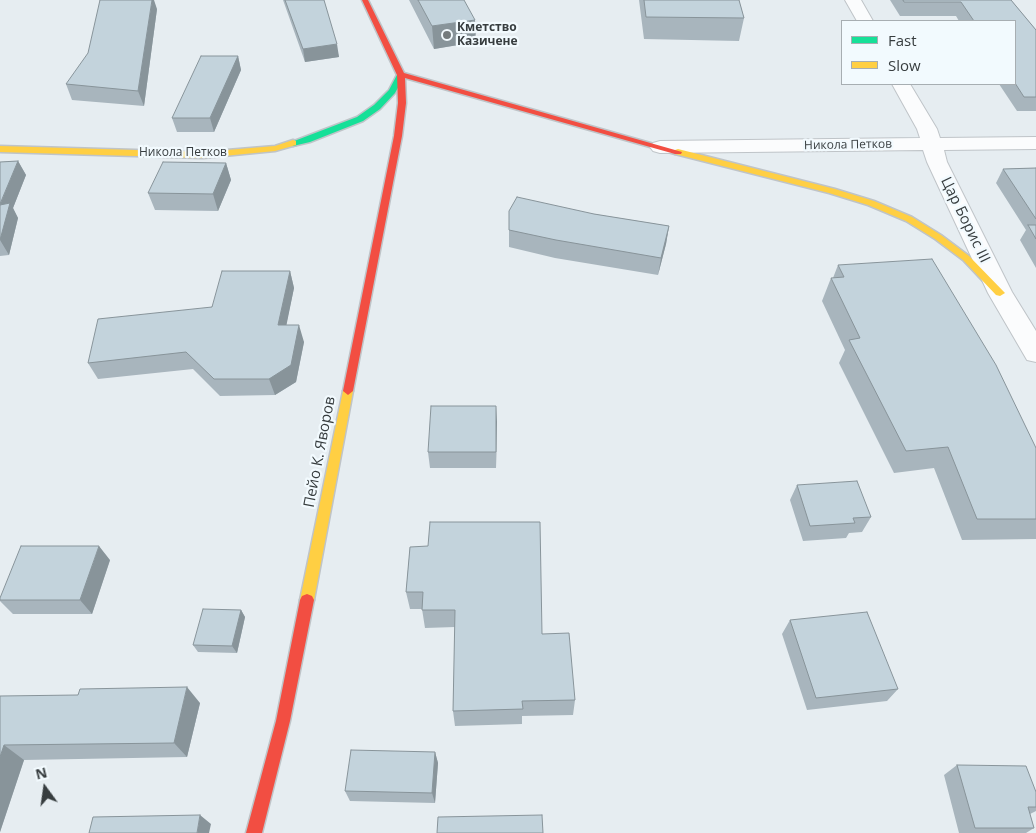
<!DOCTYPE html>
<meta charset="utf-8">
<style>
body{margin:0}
#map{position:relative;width:1036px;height:833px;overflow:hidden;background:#e6edf1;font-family:"Open Sans",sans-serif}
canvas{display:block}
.legend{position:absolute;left:841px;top:20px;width:175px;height:65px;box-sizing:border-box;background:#f2fafe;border:1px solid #a7aeb2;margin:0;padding:6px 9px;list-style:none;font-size:15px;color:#373d3f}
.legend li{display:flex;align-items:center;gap:10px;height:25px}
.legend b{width:25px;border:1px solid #a7aeb2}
.north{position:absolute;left:20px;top:763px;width:50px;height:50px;-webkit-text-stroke:4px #f2fafe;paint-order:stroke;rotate:346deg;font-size:14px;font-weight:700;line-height:20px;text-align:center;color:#373d3f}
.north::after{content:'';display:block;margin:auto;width:18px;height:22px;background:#373d3f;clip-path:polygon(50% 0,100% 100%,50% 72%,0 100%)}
</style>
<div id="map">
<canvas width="1036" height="833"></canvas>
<ul class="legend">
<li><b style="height:6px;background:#16e098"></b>Fast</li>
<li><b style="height:6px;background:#ffcf43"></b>Slow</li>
</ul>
<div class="north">N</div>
</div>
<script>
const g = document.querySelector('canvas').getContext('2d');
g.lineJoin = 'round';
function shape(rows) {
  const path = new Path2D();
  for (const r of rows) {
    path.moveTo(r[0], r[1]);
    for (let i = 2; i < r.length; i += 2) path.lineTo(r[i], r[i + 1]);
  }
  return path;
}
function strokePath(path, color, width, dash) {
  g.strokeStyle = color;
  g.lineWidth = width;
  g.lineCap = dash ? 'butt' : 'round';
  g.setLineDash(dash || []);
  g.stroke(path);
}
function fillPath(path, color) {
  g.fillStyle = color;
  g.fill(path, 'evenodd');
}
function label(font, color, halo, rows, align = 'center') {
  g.font = font + ' "Open Sans",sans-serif';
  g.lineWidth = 4.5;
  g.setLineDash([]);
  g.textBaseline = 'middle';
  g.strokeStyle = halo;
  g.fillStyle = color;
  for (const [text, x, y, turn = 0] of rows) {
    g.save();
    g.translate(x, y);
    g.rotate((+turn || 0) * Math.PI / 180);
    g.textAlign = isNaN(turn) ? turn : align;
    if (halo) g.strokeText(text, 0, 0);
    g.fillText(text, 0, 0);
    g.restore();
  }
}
const street = shape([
 [845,0,861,0,873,21,857,21,845,0],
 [892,84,910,84,937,129,940,138,1036,137,1036,149,944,150,947,162,1012,292,1036,331,1036,362,1027,360,988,293,927,162,923,150,660,153,653,151,650,147,653,143,660,141,920,138,917,129,892,84]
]);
const fast = shape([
 [398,73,405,75,395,93,380,109,363,121,310,142,293,146,289,143,357,117,374,105,389,90,398,73]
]);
const slow = shape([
 [293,140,296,141,296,145,275,151,203,158,0,152,0,146,203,152,275,146,293,140],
 [678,149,835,189,874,201,912,217,941,235,969,256,1005,293,1000,296,996,295,963,260,935,239,906,221,868,205,829,193,675,154,675,150,678,149],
 [348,387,353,391,314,600,312,604,307,606,302,604,300,600,343,391,348,387]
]);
const jam = shape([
 [362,0,368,0,404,73,682,152,681,154,675,154,405,78,406,103,402,136,353,391,348,395,343,391,394,136,398,103,397,75,362,0],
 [307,594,312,596,314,600,290,721,262,833,246,833,276,721,300,600,302,596,307,594]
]);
const wall = shape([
 [283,0,324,0,339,57,305,62],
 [409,0,464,0,476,42,434,49],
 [639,0,739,0,744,18,739,41,644,39],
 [890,0,1011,0,1036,30,1036,111,1017,111,999,84,1015,84,1015,21,959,21,956,16,900,16],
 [157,9,144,106,72,100,66,84],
 [238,56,241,70,214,132,177,132,172,118],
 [18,161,26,175,13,208,18,218,9,255,0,256,0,162],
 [226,163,231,180,218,211,155,210,148,193],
 [1036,168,1036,268,1020,240,1026,230,996,183,1003,169],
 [509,211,594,214,669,226,666,244,658,275,555,258,509,247],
 [838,265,1036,448,1036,539,962,540,934,468,894,473,839,363,845,350,822,301,831,278,833,278],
 [290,271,294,288,286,325,304,342,296,382,275,395,220,396,193,369,98,379,88,363],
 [496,406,496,468,430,468,428,452],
 [797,485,871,517,862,532,849,533,846,538,803,541,790,500],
 [410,547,542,634,575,700,573,715,522,716,522,724,455,726,453,711,455,627,425,628,422,609,410,609,406,592],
 [110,560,92,614,13,614,0,601,0,598],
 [241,610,245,617,237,653,198,652,193,645],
 [790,620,898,689,887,701,807,710,782,634],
 [0,696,200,703,187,757,24,760,0,832],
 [435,752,438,763,435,803,350,801,345,791],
 [957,765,1036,792,1036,811,1030,814,1034,828,1026,833,959,833,944,775]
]);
const shadedWall = shape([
 [152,0,154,0,157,9,144,106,138,91],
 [475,20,476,42,434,49,432,26],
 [337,44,339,57,305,62,303,49],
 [238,56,241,70,214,132,210,118],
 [18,161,26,175,13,208,18,218,9,255,0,240,0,205],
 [226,163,231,180,218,211,213,194],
 [669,226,666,244,658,275,661,258],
 [290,271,294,288,283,342,278,325],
 [299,325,304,342,296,382,275,395,269,379],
 [496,406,497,422,496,468],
 [99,546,110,560,92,614,80,600],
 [241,610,245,617,237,653,232,646],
 [187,687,200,703,187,757,174,743],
 [4,745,24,760,0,832,0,757],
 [435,752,438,763,435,803,432,793],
 [200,815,211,824,209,833,197,833]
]);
const building = shape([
 [100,0,152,0,138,91,66,84,88,53,100,0],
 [285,0,324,0,337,44,303,49,285,0],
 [418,0,464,0,475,20,432,26,418,0],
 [644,0,739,0,744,18,646,17,644,0],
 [903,0,1011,0,1036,30,1036,97,1024,97,1015,83,1015,21,974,21,961,2,904,2,903,0],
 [201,56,238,56,210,118,172,118,201,56],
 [18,161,0,204,0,162,18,161],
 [163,162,226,163,213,194,148,193,163,162],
 [1036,168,1036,219,1003,169,1036,168],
 [517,197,594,214,669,226,661,258,556,240,509,230,509,211,517,197],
 [10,203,0,240,0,205,10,203],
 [1028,225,1036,225,1036,239,1028,225],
 [932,259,996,365,1036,448,1036,519,977,519,948,447,906,451,849,340,860,338,831,278,844,277,838,265,932,259],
 [222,271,290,271,278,325,299,325,291,365,269,379,214,379,186,352,88,363,98,319,212,307,222,271],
 [431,406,496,406,496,452,428,452,431,406],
 [857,481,871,517,853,518,855,523,810,526,797,485,857,481],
 [430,522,540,522,542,634,569,633,575,700,522,701,523,709,453,711,455,610,422,610,423,592,406,592,410,547,428,546,430,522],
 [21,546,99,546,80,600,0,600,0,598,21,546],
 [203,609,241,610,232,646,193,645,203,609],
 [867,612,898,689,816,698,790,620,867,612],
 [187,687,174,743,4,745,0,757,0,696,78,695,80,689,187,687],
 [351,750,435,752,432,793,345,791,351,750],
 [957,765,1026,766,1036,792,1036,807,1028,807,1034,828,975,828,957,765],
 [200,815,197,833,89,833,93,817,200,815],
 [542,815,543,833,437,833,438,817,542,815]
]);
const markers = [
 [447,35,5,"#747b7d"]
];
const farPoinames = [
 ["Кметство",457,28],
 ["Казичене",457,42]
];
const farStreetnames = [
 ["Никола Петков",848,145,-1],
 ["Никола Петков",183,153]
];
const streetNames = [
 ["Цар Борис III",965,220,64],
 ["Пейо К. Яворов",320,452,-79]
];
strokePath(street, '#bfc4c8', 2);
strokePath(fast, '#bfc4c8', 3);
strokePath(slow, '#bfc4c8', 3);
strokePath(jam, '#bfc4c8', 3);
fillPath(street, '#fbfcfd');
fillPath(fast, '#16e098');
fillPath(slow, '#ffcf43');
fillPath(jam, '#f24e42');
fillPath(wall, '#a8b5bd');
fillPath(shadedWall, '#88949a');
fillPath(building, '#c3d3dc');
strokePath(building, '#88949a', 1);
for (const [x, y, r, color] of markers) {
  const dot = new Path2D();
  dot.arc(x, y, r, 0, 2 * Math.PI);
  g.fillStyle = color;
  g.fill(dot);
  strokePath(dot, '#f2fafe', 2);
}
label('bold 12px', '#373d3f', '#f2fafe', farPoinames, 'left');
label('12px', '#373d3f', '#f2fafe', farStreetnames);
label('15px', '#373d3f', '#f2fafe', streetNames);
</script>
